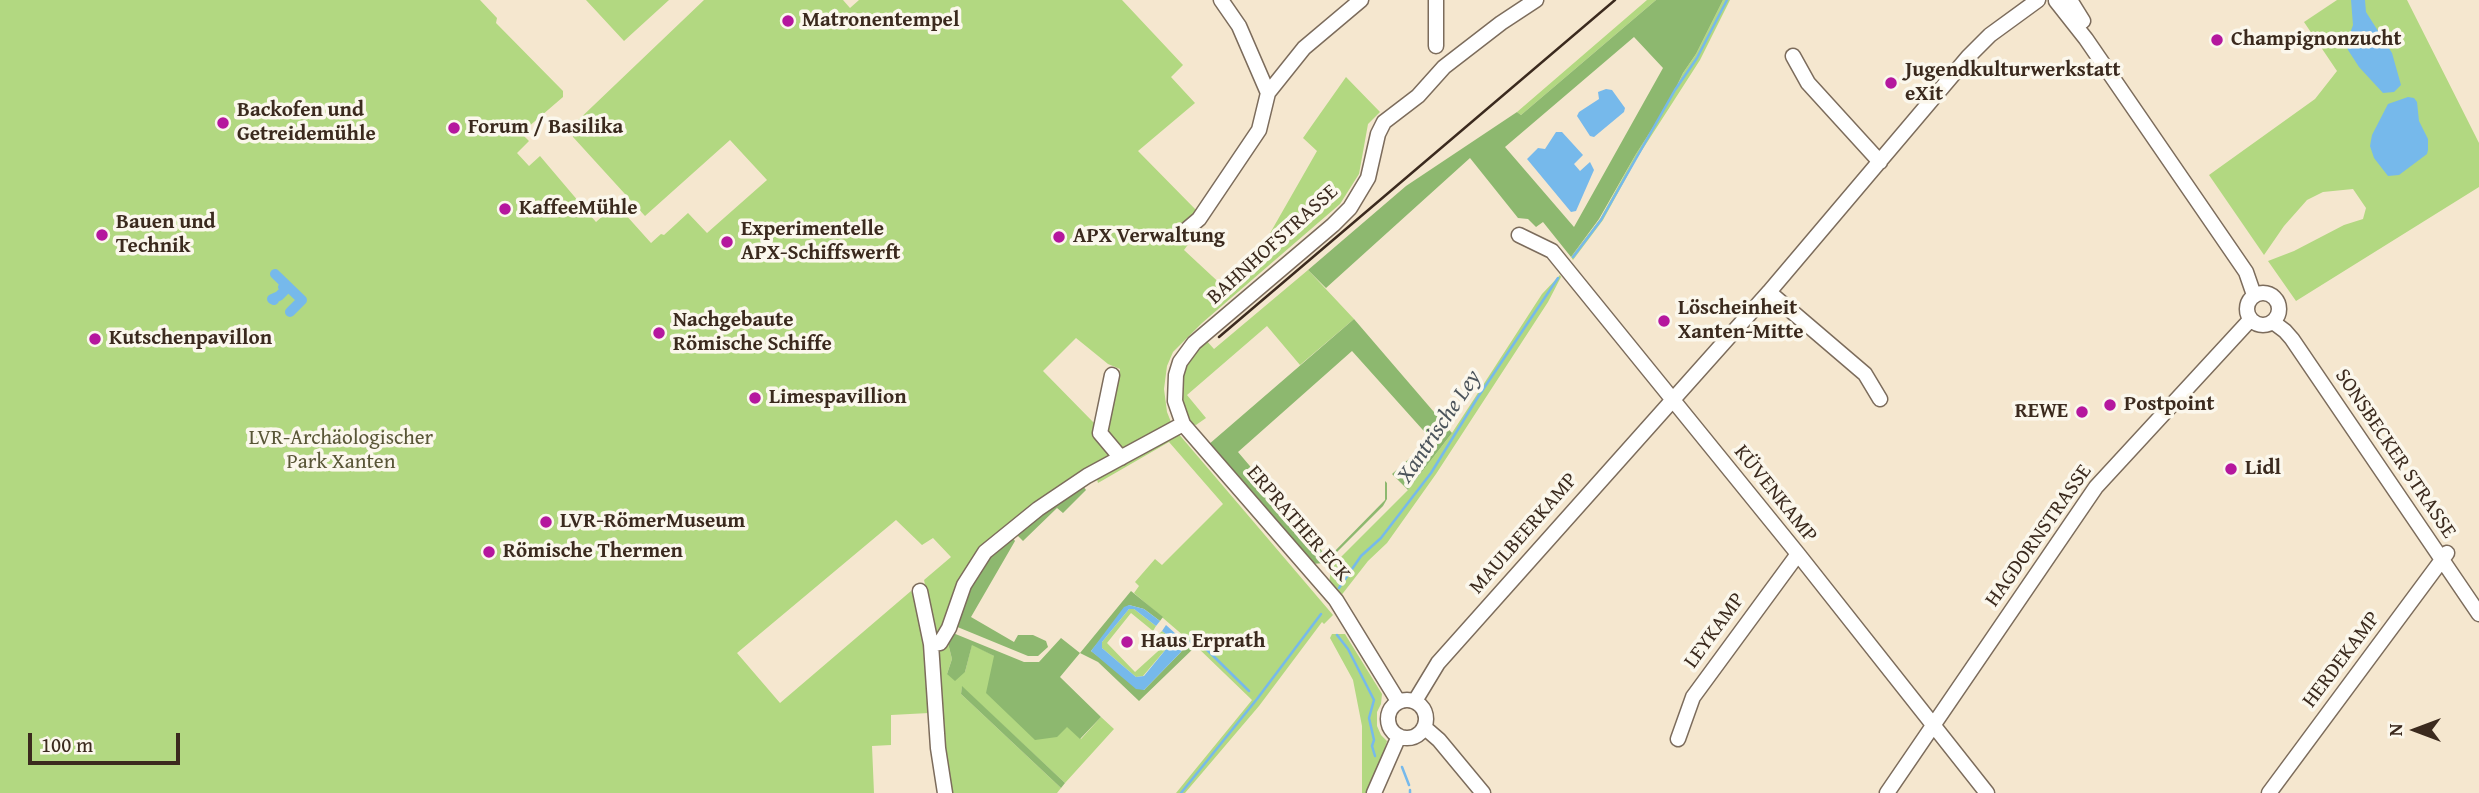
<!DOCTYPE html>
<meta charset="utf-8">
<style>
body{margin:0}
#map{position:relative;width:2479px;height:793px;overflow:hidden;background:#f5e7cf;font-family:"Gentium Book Plus",serif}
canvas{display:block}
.north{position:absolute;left:2381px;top:695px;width:70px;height:70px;-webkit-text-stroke:5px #fbf7ec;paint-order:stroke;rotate:270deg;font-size:19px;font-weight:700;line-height:28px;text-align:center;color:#3b2a1e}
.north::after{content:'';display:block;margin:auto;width:24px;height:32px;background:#3b2a1e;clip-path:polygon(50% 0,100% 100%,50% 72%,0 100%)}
.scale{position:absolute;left:28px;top:733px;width:152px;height:32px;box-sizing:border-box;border:4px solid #3b2a1e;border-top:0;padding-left:9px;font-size:21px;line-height:24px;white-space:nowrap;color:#3b2a1e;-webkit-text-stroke:5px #fbf7ec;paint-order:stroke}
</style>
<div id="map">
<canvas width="2479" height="793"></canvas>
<div class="north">N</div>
<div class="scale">100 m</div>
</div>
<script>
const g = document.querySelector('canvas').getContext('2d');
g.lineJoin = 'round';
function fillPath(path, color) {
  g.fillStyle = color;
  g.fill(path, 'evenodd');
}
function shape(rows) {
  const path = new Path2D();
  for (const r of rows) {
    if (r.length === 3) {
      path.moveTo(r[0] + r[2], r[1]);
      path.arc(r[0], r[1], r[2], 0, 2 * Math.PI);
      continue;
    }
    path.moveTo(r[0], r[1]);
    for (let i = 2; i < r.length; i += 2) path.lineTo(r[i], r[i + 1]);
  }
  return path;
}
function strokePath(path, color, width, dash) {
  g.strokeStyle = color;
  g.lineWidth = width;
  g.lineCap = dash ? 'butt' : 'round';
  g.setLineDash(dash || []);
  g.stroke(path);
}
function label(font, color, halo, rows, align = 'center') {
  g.font = font + ' "Gentium Book Plus",serif';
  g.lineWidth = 7;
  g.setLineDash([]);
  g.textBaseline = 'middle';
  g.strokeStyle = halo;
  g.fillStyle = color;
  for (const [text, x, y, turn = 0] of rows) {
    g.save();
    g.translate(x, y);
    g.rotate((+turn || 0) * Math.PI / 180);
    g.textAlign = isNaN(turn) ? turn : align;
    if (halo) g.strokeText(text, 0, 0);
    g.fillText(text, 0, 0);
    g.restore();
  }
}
const green = shape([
 [0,0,480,0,497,18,496,23,563,91,563,97,527,128,523,125,518,130,529,141,517,153,529,166,540,156,596,222,616,204,651,243,661,234,664,235,688,213,707,233,767,180,730,140,645,216,573,137,572,126,704,0,843,0,850,8,859,0,1122,0,1183,65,1171,77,1195,103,1138,151,1197,211,1209,216,1184,250,1226,289,1253,263,1317,151,1303,138,1346,77,1380,112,1368,124,1359,174,1340,204,1202,323,1173,352,1167,366,1164,389,1167,412,1173,427,1121,454,1103,433,1107,410,1117,386,1120,369,1108,364,1076,338,1043,371,1095,424,1113,455,1020,517,939,637,936,635,924,580,951,557,933,538,922,545,896,520,737,653,780,703,911,591,916,602,923,637,929,713,891,715,891,745,872,746,874,793,0,793],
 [586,0,669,0,624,41],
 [1647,0,1656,0,1521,115,1517,112],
 [1723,0,1730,0,1700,60,1637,158,1603,220,1573,260,1571,257,1600,219,1636,154,1668,104,1683,73,1696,54],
 [2337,0,2407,0,2479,143,2479,187,2296,301,2268,261,2294,251,2344,225,2363,219,2366,208,2353,189,2323,192,2307,200,2284,226,2264,255,2209,175,2315,99,2337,71,2304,22],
 [1308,270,1354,319,1300,365,1267,326,1187,395,1206,418,1196,425,1188,423,1181,410,1180,376,1186,359,1205,339,1214,349],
 [1560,275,1561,277,1548,302,1436,474,1387,543,1368,561,1340,597,1329,585,1331,567,1408,490,1452,433,1542,294],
 [1177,432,1333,615,1324,624,1322,622,1259,706,1185,793,1176,793,1252,700,1196,646,1184,645,1181,641,1185,637,1134,593,1139,586,1135,582,1155,559,1162,565,1223,504,1169,442,1098,483,1096,476],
 [1129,609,1134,609,1156,626,1153,631,1131,613,1107,643,1135,672,1167,643,1158,635,1162,631,1170,637,1171,643,1143,676,1136,677,1102,648,1102,642],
 [1332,634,1345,634,1382,694,1381,704,1377,712,1377,726,1381,735,1387,741,1378,771,1368,793,1362,793,1362,726,1353,680,1330,638],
 [948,643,952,659,947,674,965,672,972,644,994,656,1081,739,1101,717,1114,729,1065,783,962,687,961,694,1061,788,1057,793,948,793,936,653]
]);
const forest = shape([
 [1656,0,1723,0,1696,54,1683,73,1668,104,1636,154,1599,219,1571,257,1543,222,1536,227,1528,219,1518,218,1470,158,1326,288,1308,270,1406,186,1517,112,1521,115],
 [1634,37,1663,68,1574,227,1505,147],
 [1354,319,1452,433,1408,490,1392,474,1431,439,1352,351,1238,452,1328,558,1385,500,1385,481,1387,483,1387,499,1383,506,1326,563,1310,564,1208,445],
 [1081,483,1086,490,1063,513,1057,508,1023,541,1015,533],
 [1012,537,1015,541,971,617,1014,642,1018,635,1033,635,1046,641,1048,647,1038,656,1028,656,955,626,965,592,984,560],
 [1131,591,1163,617,1160,621,1144,609,1129,605,1091,651,1144,690,1181,652,1184,645,1196,646,1139,701,1098,662,1080,653,1060,677,1101,717,1080,739,1067,727,1057,737,1035,740,986,693,994,656,972,645,965,672,955,681,947,674,952,659,948,643,953,633,1024,662,1039,662,1061,638,1080,653],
 [962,686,1065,783,1061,788,961,694]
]);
const water = shape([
 [2351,0,2365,0,2366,12,2392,53,2401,85,2394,92,2383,93,2359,67,2348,50,2346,45,2353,25],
 [1606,89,1612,90,1625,108,1624,112,1594,137,1590,136,1577,116,1579,112,1599,99,1598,92],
 [2408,97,2414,98,2417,102,2419,121,2428,139,2428,150,2427,154,2399,175,2388,176,2374,158,2370,146,2372,135,2388,104],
 [1556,132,1562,132,1583,155,1574,164,1580,171,1590,162,1594,170,1576,211,1571,212,1527,159,1538,148,1545,149],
 [1129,605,1144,609,1160,621,1156,626,1134,609,1129,609,1102,642,1102,648,1136,677,1144,676,1171,643,1170,637,1162,631,1166,625,1177,635,1184,645,1181,652,1144,690,1136,689,1091,651,1124,607]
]);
const stream = shape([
 [1573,257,1601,220,1675,90,1697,58,1727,0],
 [1339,588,1361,556,1381,538,1431,473,1478,397,1558,278],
 [1337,635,1348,649,1374,700,1369,718,1374,740,1372,746,1375,756],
 [1182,644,1197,640,1249,691],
 [1402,767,1409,785],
 [1410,790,1410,793],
 [1181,793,1257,699,1321,614]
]);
const canal = shape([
 [275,274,302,300,290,312],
 [274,300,272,299,279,296,285,290,283,287,285,284]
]);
const minor = shape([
 [2070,0,2083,21],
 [2056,1,2086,39,2246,272,2254,295],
 [1436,46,1436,0],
 [1793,56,1808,83,1880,162],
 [1268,93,1304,48,1361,0],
 [1519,235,1552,251,1798,554,1987,793],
 [1179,236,1199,219,1259,130,1268,93,1239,26,1221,0],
 [1769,292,1865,374,1880,399],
 [2263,309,16],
 [2273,322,2285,331,2292,339,2479,614],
 [1112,375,1100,433,1121,458],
 [920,591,931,644,938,748,945,793],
 [931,644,940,643,949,628,964,585,985,552,1038,509,1087,476,1183,424],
 [1407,719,19],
 [1398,701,1336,600,1183,424,1175,401,1176,375,1180,362,1194,343,1333,225,1350,208,1368,178,1378,134,1384,122,1418,96,1444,67,1501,23,1536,0],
 [1415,701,1438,663,1769,292,1968,57,1990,35,2038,0],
 [1424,727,1439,740,1483,793],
 [1678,739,1693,697,1798,554],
 [1374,793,1399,736],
 [1887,793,2096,487,2250,320],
 [2269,793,2447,553]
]);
const rail = shape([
 [1219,337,1615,0]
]);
const markers = [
 [788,21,7,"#b5179e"],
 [2217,40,7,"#b5179e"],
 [1891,83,7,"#b5179e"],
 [223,123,7,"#b5179e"],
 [454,128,7,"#b5179e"],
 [505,209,7,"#b5179e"],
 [102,235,7,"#b5179e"],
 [1059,237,7,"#b5179e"],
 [727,242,7,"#b5179e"],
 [1664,321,7,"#b5179e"],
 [659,333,7,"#b5179e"],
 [95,339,7,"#b5179e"],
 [755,398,7,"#b5179e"],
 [2110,405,7,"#b5179e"],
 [2082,412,7,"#b5179e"],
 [2231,469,7,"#b5179e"],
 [546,522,7,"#b5179e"],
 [489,552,7,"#b5179e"],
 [1127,642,7,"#b5179e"]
];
const poiNames = [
 ["Matronentempel",802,21],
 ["Champignonzucht",2231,40],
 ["Jugendkulturwerkstatt",1905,71],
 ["eXit",1905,95],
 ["Backofen und",237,111],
 ["Getreidemühle",237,135],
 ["Forum / Basilika",468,128],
 ["KaffeeMühle",519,209],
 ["Bauen und",116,223],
 ["Technik",116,247],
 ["Experimentelle",741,230],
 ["APX-Schiffswerft",741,254],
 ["APX Verwaltung",1073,237],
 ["Löscheinheit",1678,309],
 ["Xanten-Mitte",1678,333],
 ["Nachgebaute",673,321],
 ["Römische Schiffe",673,345],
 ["Kutschenpavillon",109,339],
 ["Limespavillion",769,398],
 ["Postpoint",2124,405],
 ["REWE",2068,412,"right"],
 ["Lidl",2245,469],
 ["LVR-RömerMuseum",560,522],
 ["Römische Thermen",503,552],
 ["Haus Erprath",1141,642]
];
const streetNames = [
 ["BAHNHOFSTRASSE",1273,245,-42],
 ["SONSBECKER STRASSE",2395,454,56],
 ["KÜVENKAMP",1775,494,51],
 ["ERPRATHER ECK",1298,524,49],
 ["MAULBEERKAMP",1524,534,-49],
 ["HAGDORNSTRASSE",2039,536,-55],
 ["LEYKAMP",1715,631,-54],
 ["HERDEKAMP",2342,660,-53]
];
const parkNames = [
 ["LVR-Archäologischer",341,439],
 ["Park Xanten",341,463]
];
const waterNames = [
 ["Xantrische Ley",1440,427,-56]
];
fillPath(green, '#b2d881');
fillPath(forest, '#8db86f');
fillPath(water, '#76b9eb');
strokePath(stream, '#76b9eb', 2.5);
strokePath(canal, '#76b9eb', 10);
strokePath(minor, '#7c6c5c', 17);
strokePath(minor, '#fff', 14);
strokePath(rail, '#3b2a1e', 2.5);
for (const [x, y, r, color] of markers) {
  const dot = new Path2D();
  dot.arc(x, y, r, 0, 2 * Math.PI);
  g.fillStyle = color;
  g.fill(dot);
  strokePath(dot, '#fbf7ec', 2.5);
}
label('bold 21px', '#3b2a1e', '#fbf7ec', poiNames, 'left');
label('21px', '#3b2a1e', '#fbf7ec', streetNames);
label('21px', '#595637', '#fbf7ec', parkNames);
label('italic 23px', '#4d555c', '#fbf7ec', waterNames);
</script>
